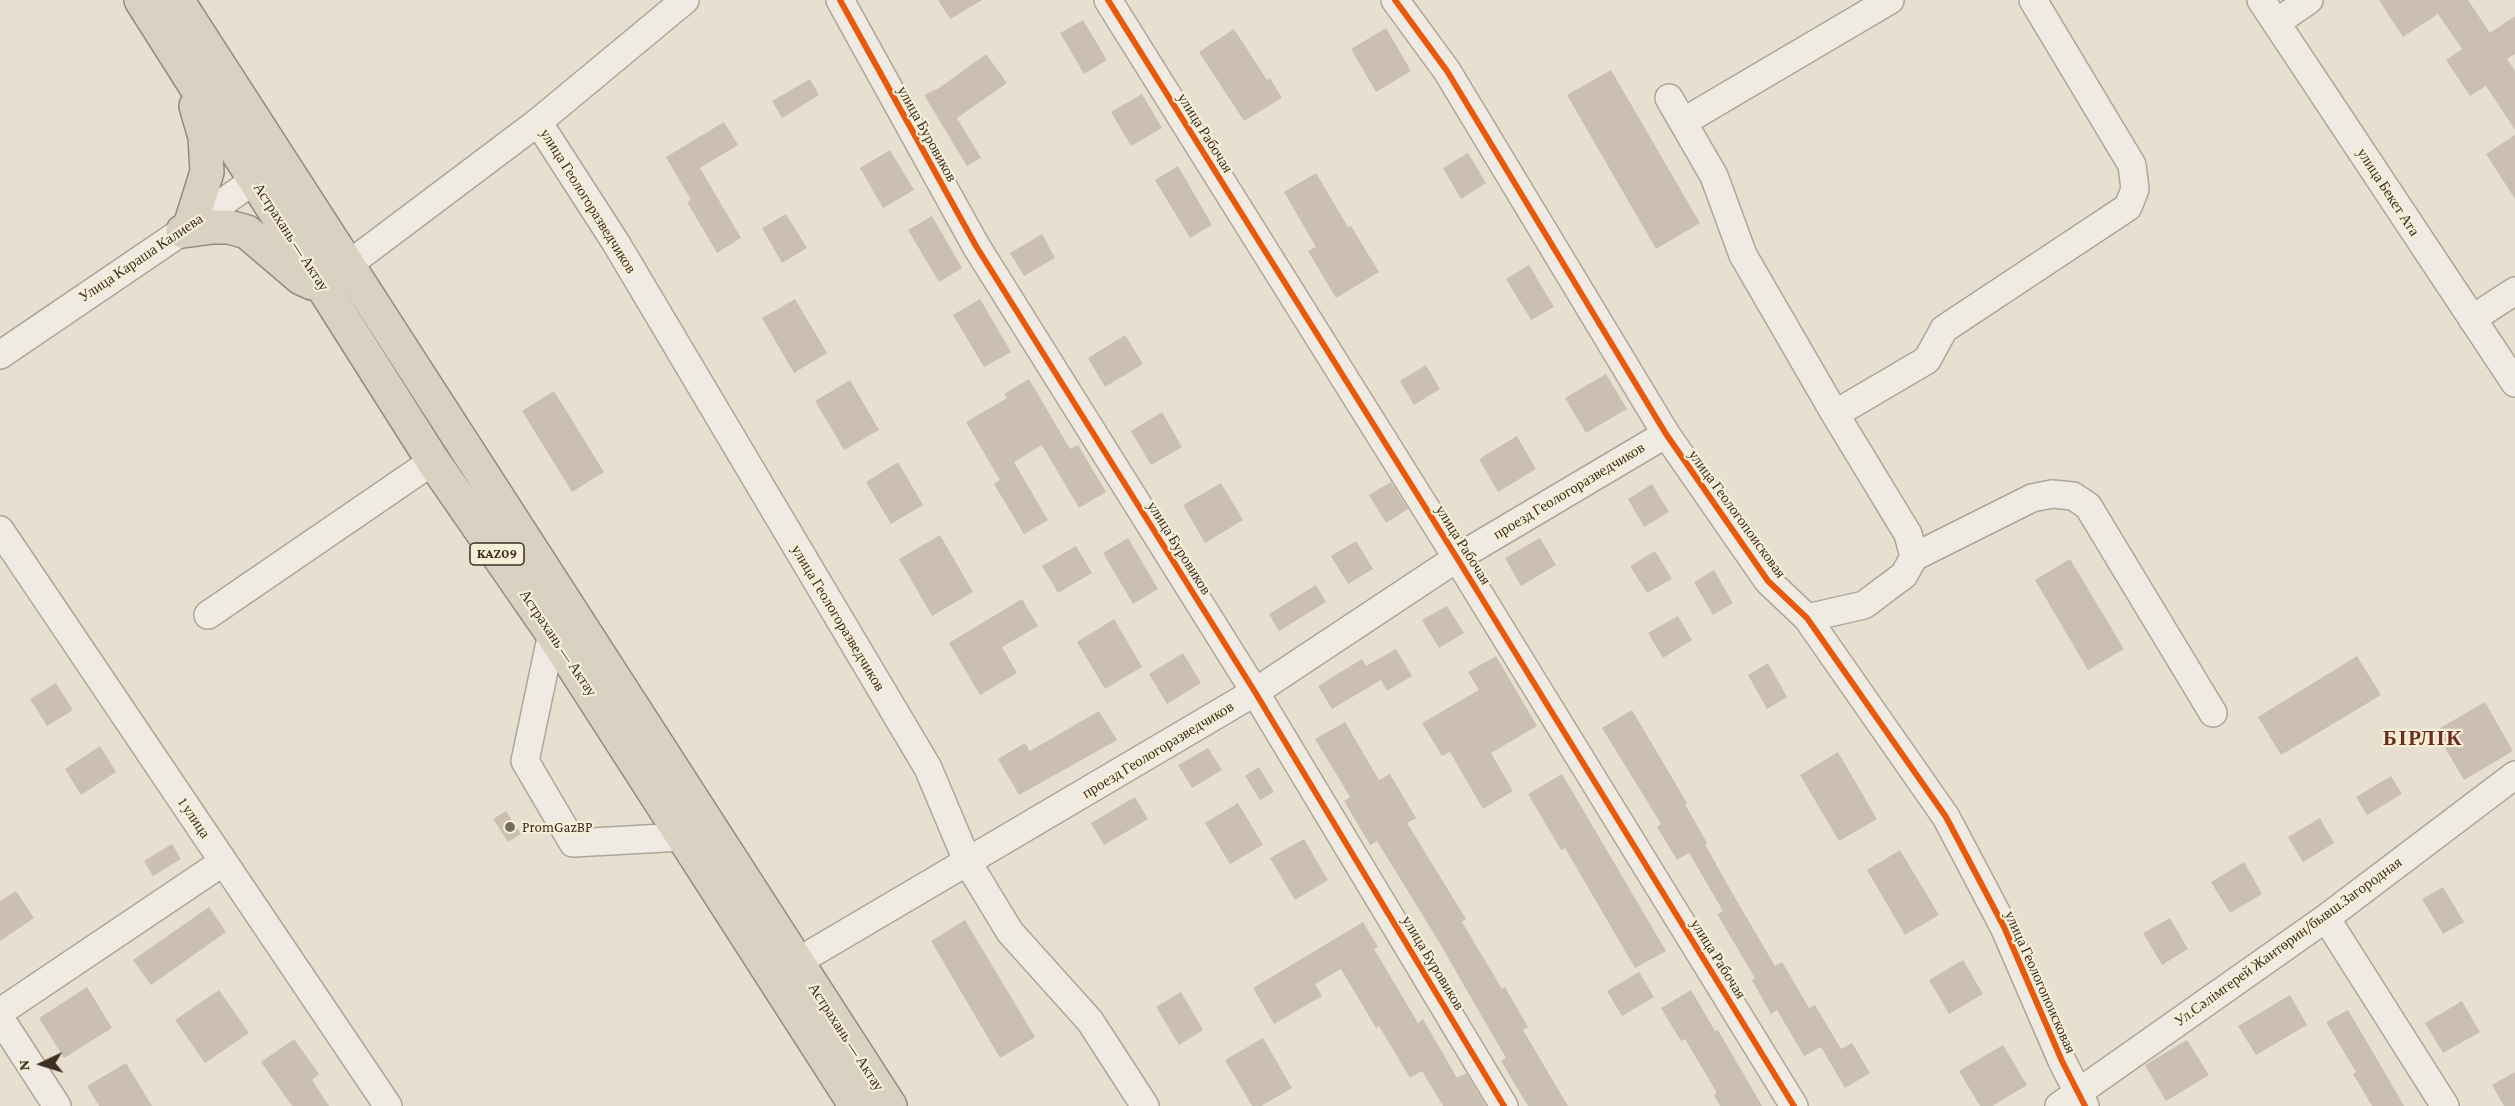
<!DOCTYPE html>
<meta charset="utf-8">
<style>
body{margin:0}
#map{position:relative;width:2515px;height:1106px;overflow:hidden;background:#e7e0d1;font-family:"Crimson Pro",serif}
canvas{display:block}
.north{position:absolute;left:12px;top:1034px;width:60px;height:60px;-webkit-text-stroke:4px #f7eed8;paint-order:stroke;rotate:266deg;font-size:16px;font-weight:700;line-height:24px;text-align:center;color:#3d2e20}
.north::after{content:'';display:block;margin:auto;width:21px;height:27px;background:#3d2e20;clip-path:polygon(50% 0,100% 100%,50% 72%,0 100%)}
</style>
<div id="map">
<canvas width="2515" height="1106"></canvas>
<div class="north">N</div>
</div>
<script>
const g = document.querySelector('canvas').getContext('2d');
g.lineJoin = 'round';
function fillPath(path, color) {
  g.fillStyle = color;
  g.fill(path, 'evenodd');
}
function shape(rows) {
  const path = new Path2D();
  for (const r of rows) {
    path.moveTo(r[0], r[1]);
    for (let i = 2; i < r.length; i += 2) path.lineTo(r[i], r[i + 1]);
  }
  return path;
}
function strokePath(path, color, width, dash) {
  g.strokeStyle = color;
  g.lineWidth = width;
  g.lineCap = dash ? 'butt' : 'round';
  g.setLineDash(dash || []);
  g.stroke(path);
}
function label(font, color, halo, rows, align = 'center') {
  g.font = font + ' "Crimson Pro",serif';
  g.lineWidth = 4.5;
  g.setLineDash([]);
  g.textBaseline = 'middle';
  g.strokeStyle = halo;
  g.fillStyle = color;
  for (const [text, x, y, turn = 0] of rows) {
    g.save();
    g.translate(x, y);
    g.rotate((+turn || 0) * Math.PI / 180);
    g.textAlign = isNaN(turn) ? turn : align;
    if (halo) g.strokeText(text, 0, 0);
    g.fillText(text, 0, 0);
    g.restore();
  }
}
const building = shape([
 [938,0,982,0,950,19],
 [2379,0,2468,0,2490,33,2515,16,2515,54,2507,59,2515,71,2515,130,2486,86,2470,96,2446,60,2462,49,2438,14,2403,37],
 [1083,20,1107,60,1084,74,1060,33],
 [1386,28,1411,71,1376,92,1351,49],
 [1234,29,1267,80,1270,78,1282,98,1244,121,1199,52],
 [986,54,1007,83,957,118,981,158,967,166,924,95,939,88],
 [1611,70,1700,223,1656,249,1567,95],
 [810,79,819,95,782,118,772,101],
 [1142,94,1162,128,1131,146,1111,112],
 [724,122,738,145,700,168,741,238,717,253,687,202,691,200,666,157],
 [2515,135,2515,199,2486,154],
 [890,150,914,190,883,208,860,168],
 [1468,153,1486,183,1461,199,1443,168],
 [1178,166,1212,225,1190,238,1155,180],
 [1316,173,1348,227,1351,226,1379,272,1336,298,1308,251,1316,247,1284,192],
 [786,214,807,248,782,263,762,228],
 [932,216,962,268,939,282,908,230],
 [1042,234,1055,258,1024,276,1010,253],
 [1529,265,1554,307,1531,320,1506,279],
 [795,299,827,353,794,373,762,318],
 [980,299,1011,352,984,367,953,315],
 [1125,335,1143,364,1105,387,1088,358],
 [1426,365,1440,389,1414,405,1400,381],
 [1606,374,1627,409,1586,433,1565,398],
 [1029,379,1070,449,1078,445,1106,492,1079,508,1042,445,1014,462,1048,520,1024,534,994,484,1000,480,966,422,1007,398,1004,394],
 [850,380,879,430,844,450,815,401],
 [554,391,604,472,572,492,522,411],
 [1162,412,1182,447,1151,465,1131,431],
 [1517,436,1536,469,1498,492,1479,459],
 [898,462,923,505,891,524,866,482],
 [1391,482,1408,509,1386,523,1369,495],
 [1221,483,1243,520,1205,543,1183,505],
 [1652,484,1669,512,1644,527,1628,499],
 [940,535,973,592,932,616,899,559],
 [1128,538,1158,589,1133,604,1103,553],
 [1540,538,1556,565,1521,586,1505,558],
 [1356,541,1373,569,1348,584,1331,556],
 [1076,546,1092,573,1058,593,1042,566],
 [1655,551,1672,579,1647,593,1630,566],
 [2070,559,2124,649,2088,670,2035,580],
 [1714,570,1733,603,1713,615,1694,582],
 [1316,585,1326,602,1279,631,1269,614],
 [1022,599,1038,626,1002,647,1017,673,980,695,949,643],
 [1447,606,1464,633,1439,648,1422,620],
 [1678,616,1692,640,1663,658,1648,633],
 [1114,619,1142,667,1105,689,1077,642],
 [1396,649,1412,676,1387,691,1381,680,1332,709,1318,686,1362,659,1366,666],
 [1183,653,1201,683,1167,704,1149,674],
 [1496,656,1537,726,1491,753,1513,791,1483,809,1450,752,1442,756,1422,723,1479,690,1468,672],
 [2357,656,2381,695,2281,755,2258,717],
 [1768,663,1787,697,1767,709,1748,675],
 [56,683,73,710,47,726,30,699],
 [2485,702,2513,751,2464,780,2435,731],
 [1632,710,1687,803,1685,804,1707,843,1705,844,1727,884,1775,966,1782,962,1809,1008,1815,1005,1841,1049,1852,1043,1870,1073,1845,1088,1821,1047,1804,1056,1777,1010,1771,1014,1752,980,1755,978,1717,914,1723,911,1689,853,1677,860,1657,827,1661,824,1602,728],
 [1099,711,1117,740,1019,795,998,759,1025,743,1030,751],
 [1345,722,1379,780,1390,774,1416,818,1407,823,1466,919,1462,922,1502,989,1505,987,1528,1027,1523,1030,1568,1106,1528,1106,1501,1061,1506,1058,1436,937,1377,841,1370,845,1344,801,1350,797,1315,739],
 [100,746,116,772,81,795,65,769],
 [1208,748,1222,770,1192,788,1178,765],
 [1838,752,1877,819,1839,841,1800,775],
 [1259,767,1274,792,1260,800,1245,776],
 [1562,774,1666,951,1635,968,1565,848,1561,850,1528,794],
 [2391,776,2402,794,2367,815,2356,797],
 [1135,797,1148,819,1104,845,1091,823],
 [1238,803,1263,845,1230,864,1205,823],
 [506,811,521,834,508,842,493,819],
 [2320,818,2334,843,2303,862,2288,837],
 [1304,839,1328,880,1295,900,1270,858],
 [172,844,181,859,153,876,144,861],
 [1900,850,1939,915,1905,935,1867,870],
 [2244,862,2262,894,2230,913,2211,882],
 [2443,887,2464,922,2443,934,2422,899],
 [16,891,34,918,0,941,0,901],
 [209,907,226,932,151,985,133,960],
 [2170,918,2188,949,2162,965,2143,933],
 [965,920,1035,1037,1000,1058,931,941],
 [1363,922,1378,947,1374,949,1418,1023,1423,1019,1457,1078,1466,1073,1486,1106,1443,1106,1422,1071,1410,1078,1379,1026,1376,1028,1341,969,1315,984,1322,996,1274,1024,1253,988],
 [1963,960,1983,994,1949,1014,1929,980],
 [1639,972,1654,997,1622,1016,1607,991],
 [87,987,112,1028,64,1058,39,1018],
 [219,990,249,1033,205,1063,175,1020],
 [1691,990,1715,1031,1718,1030,1762,1106,1720,1106,1714,1095,1717,1093,1685,1039,1681,1041,1661,1008],
 [1181,992,1203,1030,1179,1045,1156,1007],
 [2290,995,2307,1025,2256,1055,2238,1026],
 [2462,1001,2480,1032,2443,1053,2425,1023],
 [2348,1010,2381,1066,2404,1106,2372,1106,2353,1074,2356,1072,2326,1022],
 [1263,1038,1292,1088,1261,1106,1252,1106,1225,1060],
 [294,1039,319,1074,312,1080,329,1106,292,1106,261,1062],
 [2187,1040,2209,1075,2166,1101,2145,1065],
 [2003,1045,2027,1085,1992,1106,1980,1106,1959,1071],
 [126,1063,152,1106,99,1106,87,1086],
 [2515,1072,2515,1106,2504,1106,2492,1085]
]);
const minor = shape([
 [840,0,976,246,1255,692,1504,1106],
 [1108,0,1457,558,1794,1106],
 [1395,0,1447,71,1666,434,1768,581,1807,618,1946,817,2004,927,2062,1061,2085,1106],
 [2261,0,2515,383],
 [2276,23,2309,0],
 [1669,98,1714,176,1743,255,1835,414,1908,534,1914,557,1904,575,1864,605,1807,618],
 [538,122,616,243,928,768,968,863,1010,932,1090,1021,1145,1106],
 [1683,122,1890,0],
 [332,277,538,122,685,0],
 [2472,319,2515,291],
 [0,355,190,226,271,168],
 [1835,414,1927,360,1944,329,2128,207,2135,189,2132,165,2033,0],
 [0,530,388,1106],
 [1914,557,2032,498,2052,494,2073,496,2088,506,2213,713],
 [208,615,433,461],
 [552,633,525,761,573,843,683,837],
 [2326,918,2445,1106],
 [797,962,1255,692,1457,558,1666,434],
 [0,1012,223,862],
 [0,1018,57,1106],
 [2059,1106,2326,918,2515,775]
]);
const highway = shape([
 [141,0,433,461,552,633,856,1106],
 [177,0,890,1106],
 [190,226,207,172,205,137,196,106],
 [183,231,213,227,229,227,247,232,301,278,312,283]
]);
const cycleway = shape([
 [840,0,976,246,1255,692,1504,1106],
 [1108,0,1457,558,1794,1106],
 [1395,0,1447,71,1666,434,1768,581,1807,618,1946,817,2004,927,2062,1061,2085,1106]
]);
const markers = [
 [510,827,6,"#786c5e"]
];
const shields = [
 [497,554,54]
];
const shieldNames = [
 ["KAZ09",497,554]
];
const streetNames = [
 ["улица Рабочая",1205,133,58],
 ["улица Буровиков",927,134,61],
 ["улица Бекет Ата",2388,192,57],
 ["улица Геологоразведчиков",588,201,58],
 ["Астрахань — Актау",291,237,57],
 ["Улица Караша Калиева",141,258,-34],
 ["проезд Геологоразведчиков",1569,491,-31],
 ["улица Геологопоисковая",1737,514,54],
 ["улица Рабочая",1463,545,58],
 ["улица Буровиков",1179,548,58],
 ["улица Геологоразведчиков",838,618,59],
 ["Астрахань — Актау",558,643,56],
 ["проезд Геологоразведчиков",1158,750,-31],
 ["1 улица",194,818,56],
 ["Ул.Сәлімгерей Жантөрин/бывш.Загородная",2288,942,-36],
 ["улица Рабочая",1718,959,58],
 ["улица Буровиков",1433,963,59],
 ["улица Геологопоисковая",2040,982,66],
 ["Астрахань — Актау",846,1037,57]
];
const poiNames = [
 ["PromGazBP",522,827]
];
const districtNames = [
 ["БІРЛІК",2423,739]
];
fillPath(building, '#cbbfb2');
strokePath(minor, '#ada599', 30);
strokePath(highway, '#928b80', 36);
strokePath(minor, '#efebe3', 27);
strokePath(highway, '#dad1c2', 33);
strokePath(cycleway, '#e8590c', 6);
for (const [x, y, r, color] of markers) {
  const dot = new Path2D();
  dot.arc(x, y, r, 0, 2 * Math.PI);
  g.fillStyle = color;
  g.fill(dot);
  strokePath(dot, '#f7eed8', 2);
}
for (const [x, y, w] of shields) {
  const box = new Path2D();
  box.roundRect(x - w / 2, y - 11, w, 22, 4.5);
  g.fillStyle = '#f7eed8';
  g.fill(box);
  strokePath(box, '#3d2e20', 1.5);
}
label('bold 14px', '#3d2e20', null, shieldNames);
label('15px', '#3d2e20', '#f7eed8', streetNames);
label('15px', '#3d2e20', '#f7eed8', poiNames, 'left');
g.letterSpacing = '1.5px';
label('bold 21px', '#6b2e1e', '#f7eed8', districtNames);
g.letterSpacing = '0px';
</script>
